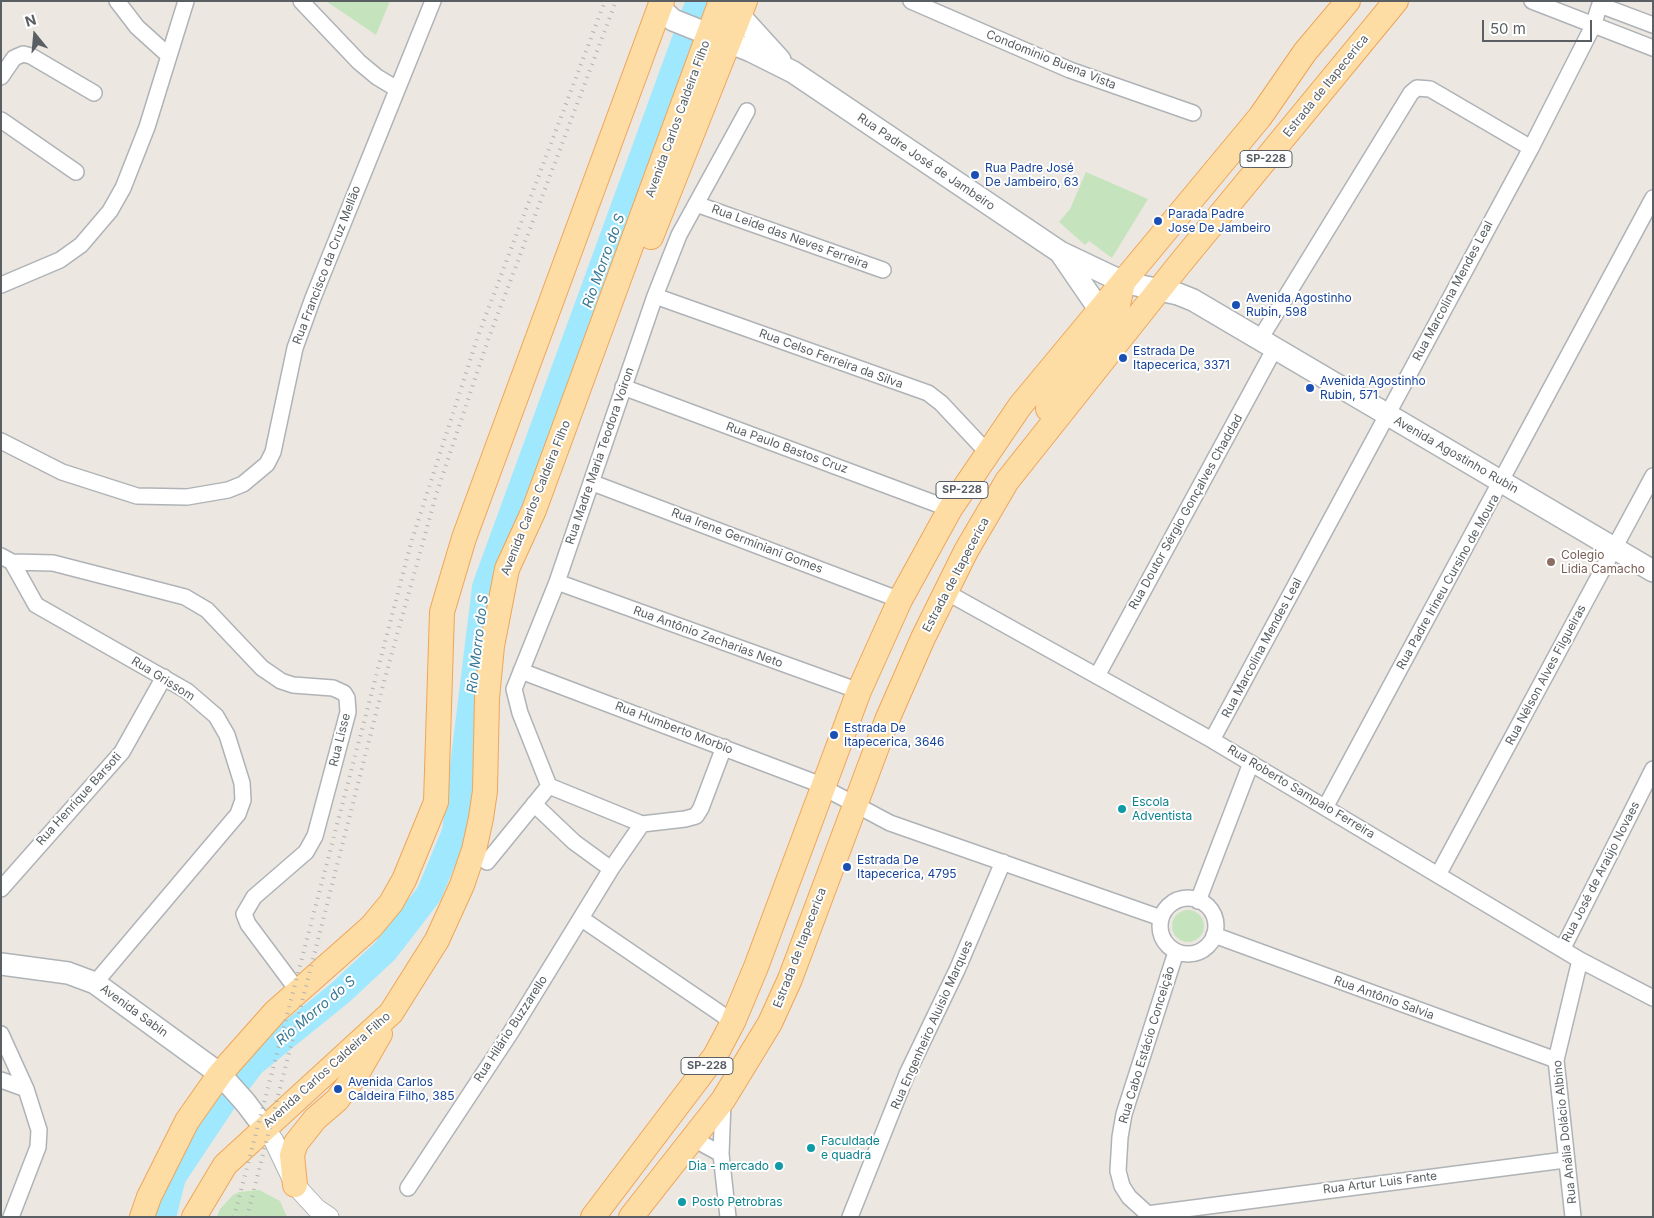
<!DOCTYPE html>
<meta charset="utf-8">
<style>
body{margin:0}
#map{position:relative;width:1654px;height:1218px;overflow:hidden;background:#ece7e1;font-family:Inter,sans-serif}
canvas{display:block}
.frame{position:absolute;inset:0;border:2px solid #595f62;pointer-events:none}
.north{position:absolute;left:10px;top:10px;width:50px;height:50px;-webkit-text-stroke:4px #fff;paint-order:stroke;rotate:343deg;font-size:14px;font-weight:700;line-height:20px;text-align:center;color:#595f62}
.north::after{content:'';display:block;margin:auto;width:18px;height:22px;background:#595f62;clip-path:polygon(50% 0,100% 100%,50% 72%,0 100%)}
.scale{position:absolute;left:1482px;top:20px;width:110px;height:22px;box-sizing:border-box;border:2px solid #595f62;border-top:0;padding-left:6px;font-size:15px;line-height:18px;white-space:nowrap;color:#595f62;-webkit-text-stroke:4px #fff;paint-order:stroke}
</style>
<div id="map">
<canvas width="1654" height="1218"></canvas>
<div class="frame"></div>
<div class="north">N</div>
<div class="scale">50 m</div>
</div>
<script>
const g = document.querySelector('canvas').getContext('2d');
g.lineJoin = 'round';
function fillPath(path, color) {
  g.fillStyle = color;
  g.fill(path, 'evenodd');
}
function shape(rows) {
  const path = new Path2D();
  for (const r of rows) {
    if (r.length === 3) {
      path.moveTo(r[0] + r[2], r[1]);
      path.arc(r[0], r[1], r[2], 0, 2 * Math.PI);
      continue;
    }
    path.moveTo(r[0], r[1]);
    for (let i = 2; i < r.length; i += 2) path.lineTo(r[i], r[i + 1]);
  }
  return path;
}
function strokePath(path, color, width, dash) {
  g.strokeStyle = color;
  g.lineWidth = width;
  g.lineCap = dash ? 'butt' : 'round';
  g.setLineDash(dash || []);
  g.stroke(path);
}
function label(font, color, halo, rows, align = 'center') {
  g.font = font + ' Inter,sans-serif';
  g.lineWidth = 4;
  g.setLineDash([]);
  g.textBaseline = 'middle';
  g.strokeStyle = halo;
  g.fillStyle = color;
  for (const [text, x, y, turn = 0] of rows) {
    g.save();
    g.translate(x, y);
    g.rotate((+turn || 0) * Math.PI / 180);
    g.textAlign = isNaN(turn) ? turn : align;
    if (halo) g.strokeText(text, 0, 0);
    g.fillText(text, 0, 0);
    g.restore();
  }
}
const green = shape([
 [326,1,390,1,376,35],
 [1086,172,1148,199,1112,258,1089,241,1085,245,1059,222,1070,209],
 [1188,926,16],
 [259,1190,280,1201,287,1217,217,1217,220,1209,233,1195,239,1192]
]);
const river = shape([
 [163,1217,173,1177,223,1102,252,1064,340,993,385,951,429,894,455,832,485,587,699,1]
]);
const minor = shape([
 [117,1,137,27,168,55],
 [301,1,359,62,377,77,397,89],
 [911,1,1070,70,1193,113],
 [1532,1,1653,48],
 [1600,5,1653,25],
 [1,77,14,58,23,54,31,56,94,93],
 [1,120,76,172],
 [696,204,883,270],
 [1,285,60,260,81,245,110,211,123,188,147,127,186,1],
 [655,296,928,393,941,403,987,452],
 [1260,339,1411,93,1417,88,1430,89,1531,148],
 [623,387,950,509],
 [1,441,62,472,137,496,187,497,228,490,243,484,267,464,273,452,295,348,313,298,433,1],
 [593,483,900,600],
 [1,556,12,562,36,605,187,691,216,716,227,735,242,783,243,800,238,814,95,983],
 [12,562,53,563,185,597,207,610,262,668,281,681,293,685,333,688,344,693,347,698,348,712,315,836,306,852,254,897,244,914,248,924,298,991],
 [557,582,859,691],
 [946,592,1212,740,1580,960,1653,998],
 [521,671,811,781,890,823,1161,918],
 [1097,676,1275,348],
 [1212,740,1531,148,1593,26,1601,1],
 [549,786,642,824,685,819,696,816,701,808,724,747],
 [534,804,574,842,611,869],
 [1326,806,1653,198],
 [487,862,549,786,520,713,514,689,557,582,655,296,679,235,747,111],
 [1438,875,1653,476],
 [1,889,122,752,164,677],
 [1188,926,28],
 [1198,901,1251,763],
 [582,919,733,1022],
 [1214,935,1556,1060],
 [1563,948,1653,769],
 [1,1034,26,1089,39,1130,38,1147,11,1217],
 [1,1080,26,1089],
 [723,1102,721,1154,728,1217],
 [692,1138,721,1154],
 [408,1188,511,1032,611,869,642,824],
 [1147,1214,1565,1160],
 [850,1217,907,1074,957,970,1003,862],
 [1151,1217,1129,1197,1122,1186,1118,1171,1120,1137,1124,1114,1176,952],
 [1573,1217,1556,1060,1580,960]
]);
const tertiary = shape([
 [264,1127,274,1141,295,1185,317,1209,329,1217]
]);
const secondary = shape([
 [730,2,740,16,780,60],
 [660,8,673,20,751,51,793,72,1060,252,1123,282,1178,294,1193,300,1653,571],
 [1062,255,1099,309],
 [1,964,68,973,95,983,220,1074,245,1102,264,1127]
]);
const primary = shape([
 [651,237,745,1],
 [1048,409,1057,393,1107,329,1116,313,1122,287],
 [295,1185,292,1155,296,1143,315,1119,337,1100,358,1072,380,1034],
 [142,1217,149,1197,187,1121,220,1074,275,1012,371,927,391,903,404,880,436,802,442,612,464,538,662,1],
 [194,1217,225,1165,391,1013,437,940,462,885,474,850,481,818,485,791,487,698,492,646,507,569,534,510,721,1],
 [593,1217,715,1056,733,1022,756,967,859,691,900,600,950,509,1020,406,1260,117,1305,52,1348,1],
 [631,1217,723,1100,770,1023,790,979,887,720,923,638,966,551,1007,481,1178,266,1396,1]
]);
const rail = shape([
 [234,1217,411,543,478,336,605,1],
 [247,1217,384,682,436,495,488,340,616,1]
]);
const markers = [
 [975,175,5,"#1a4fb4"],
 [1158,221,5,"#1a4fb4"],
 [1236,305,5,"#1a4fb4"],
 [1123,358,5,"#1a4fb4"],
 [1310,388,5,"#1a4fb4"],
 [1551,562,5,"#8d6e63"],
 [834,735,5,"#1a4fb4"],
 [1122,809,5,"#0f9aa8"],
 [847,867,5,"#1a4fb4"],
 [338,1089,5,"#1a4fb4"],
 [811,1148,5,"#0f9aa8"],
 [779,1166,5,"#0f9aa8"],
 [682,1202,5,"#0f9aa8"]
];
const shields = [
 [1266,159,52],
 [962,490,52],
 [707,1066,52]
];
const shieldNames = [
 ["SP-228",1266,159],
 ["SP-228",962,490],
 ["SP-228",707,1066]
];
const streetNames = [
 ["Condominio Buena Vista",1051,60,22],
 ["Estrada de Itapecerica",1326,86,-51],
 ["Avenida Carlos Caldeira Filho",678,119,-70],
 ["Rua Padre José de Jambeiro",926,162,34],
 ["Rua Leide das Neves Ferreira",790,237,20],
 ["Rua Francisco da Cruz Mellão",327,265,-69],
 ["Rua Marcolina Mendes Leal",1453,291,-62],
 ["Rua Celso Ferreira da Silva",831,359,20],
 ["Rua Paulo Bastos Cruz",787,448,20],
 ["Avenida Agostinho Rubin",1456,455,30],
 ["Rua Madre Maria Teodora Voiron",600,456,-71],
 ["Avenida Carlos Caldeira Filho",536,498,-68],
 ["Rua Doutor Sérgio Gonçalves Chaddad",1186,512,-61],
 ["Rua Irene Germiniani Gomes",747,541,21],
 ["Estrada de Itapecerica",956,575,-62],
 ["Rua Padre Irineu Cursino de Moura",1448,582,-61],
 ["Rua Antônio Zacharias Neto",708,637,20],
 ["Rua Marcolina Mendes Leal",1262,648,-62],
 ["Rua Nélson Alves Filgueiras",1546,675,-62],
 ["Rua Grissom",163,679,32],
 ["Rua Humberto Morbio",674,728,21],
 ["Rua Lisse",340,740,-76],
 ["Rua Roberto Sampaio Ferreira",1301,792,31],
 ["Rua Henrique Barsoti",79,799,-48],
 ["Rua José de Araújo Novaes",1601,872,-63],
 ["Estrada de Itapecerica",800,948,-69],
 ["Rua Antônio Salvia",1384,998,20],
 ["Avenida Sabin",134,1011,36],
 ["Rua Engenheiro Aluisio Marques",932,1025,-66],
 ["Rua Hilário Buzzarello",511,1029,-57],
 ["Rua Cabo Estácio Conceição",1147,1045,-73],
 ["Avenida Carlos Caldeira Filho",327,1070,-42],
 ["Rua Anália Dolácio Albino",1565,1132,-96],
 ["Rua Artur Luis Fante",1380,1183,-7]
];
const transitNames = [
 ["Rua Padre José",985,168],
 ["De Jambeiro, 63",985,182],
 ["Parada Padre",1168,214],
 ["Jose De Jambeiro",1168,228],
 ["Avenida Agostinho",1246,298],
 ["Rubin, 598",1246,312],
 ["Estrada De",1133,351],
 ["Itapecerica, 3371",1133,365],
 ["Avenida Agostinho",1320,381],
 ["Rubin, 571",1320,395],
 ["Estrada De",844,728],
 ["Itapecerica, 3646",844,742],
 ["Estrada De",857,860],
 ["Itapecerica, 4795",857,874],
 ["Avenida Carlos",348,1082],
 ["Caldeira Filho, 385",348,1096]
];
const educationNames = [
 ["Colegio",1561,555],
 ["Lidia Camacho",1561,569]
];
const cultureNames = [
 ["Escola",1132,802],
 ["Adventista",1132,816],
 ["Faculdade",821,1141],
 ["e quadra",821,1155],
 ["Dia - mercado",769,1166,"right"],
 ["Posto Petrobras",692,1202]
];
const waterNames = [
 ["Rio Morro do S",604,261,-70],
 ["Rio Morro do S",478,644,-83],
 ["Rio Morro do S",316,1011,-40]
];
fillPath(green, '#c5e4bd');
strokePath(river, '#9fe8fe', 26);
strokePath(minor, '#afb3b7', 18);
strokePath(tertiary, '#afb3b7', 21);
strokePath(secondary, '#aeb3b7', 24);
strokePath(primary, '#f0a557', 26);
strokePath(minor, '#fff', 15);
strokePath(tertiary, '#fff', 19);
strokePath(secondary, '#fff', 21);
strokePath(primary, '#fedda4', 24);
strokePath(rail, '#b0b1b2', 4, [1, 6]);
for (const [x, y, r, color] of markers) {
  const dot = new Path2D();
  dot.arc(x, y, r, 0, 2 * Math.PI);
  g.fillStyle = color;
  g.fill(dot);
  strokePath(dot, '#fff', 2);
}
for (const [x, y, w] of shields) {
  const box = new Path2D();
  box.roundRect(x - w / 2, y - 8.5, w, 17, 4);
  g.fillStyle = '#fff';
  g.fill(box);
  strokePath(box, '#595f62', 1);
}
label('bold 11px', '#595f62', null, shieldNames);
label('12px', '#595f62', '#fff', streetNames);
label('12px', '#164399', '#fff', transitNames, 'left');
label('12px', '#785e54', '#fff', educationNames, 'left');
label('12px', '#0d838f', '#fff', cultureNames, 'left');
label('italic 14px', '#367895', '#fff', waterNames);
</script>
